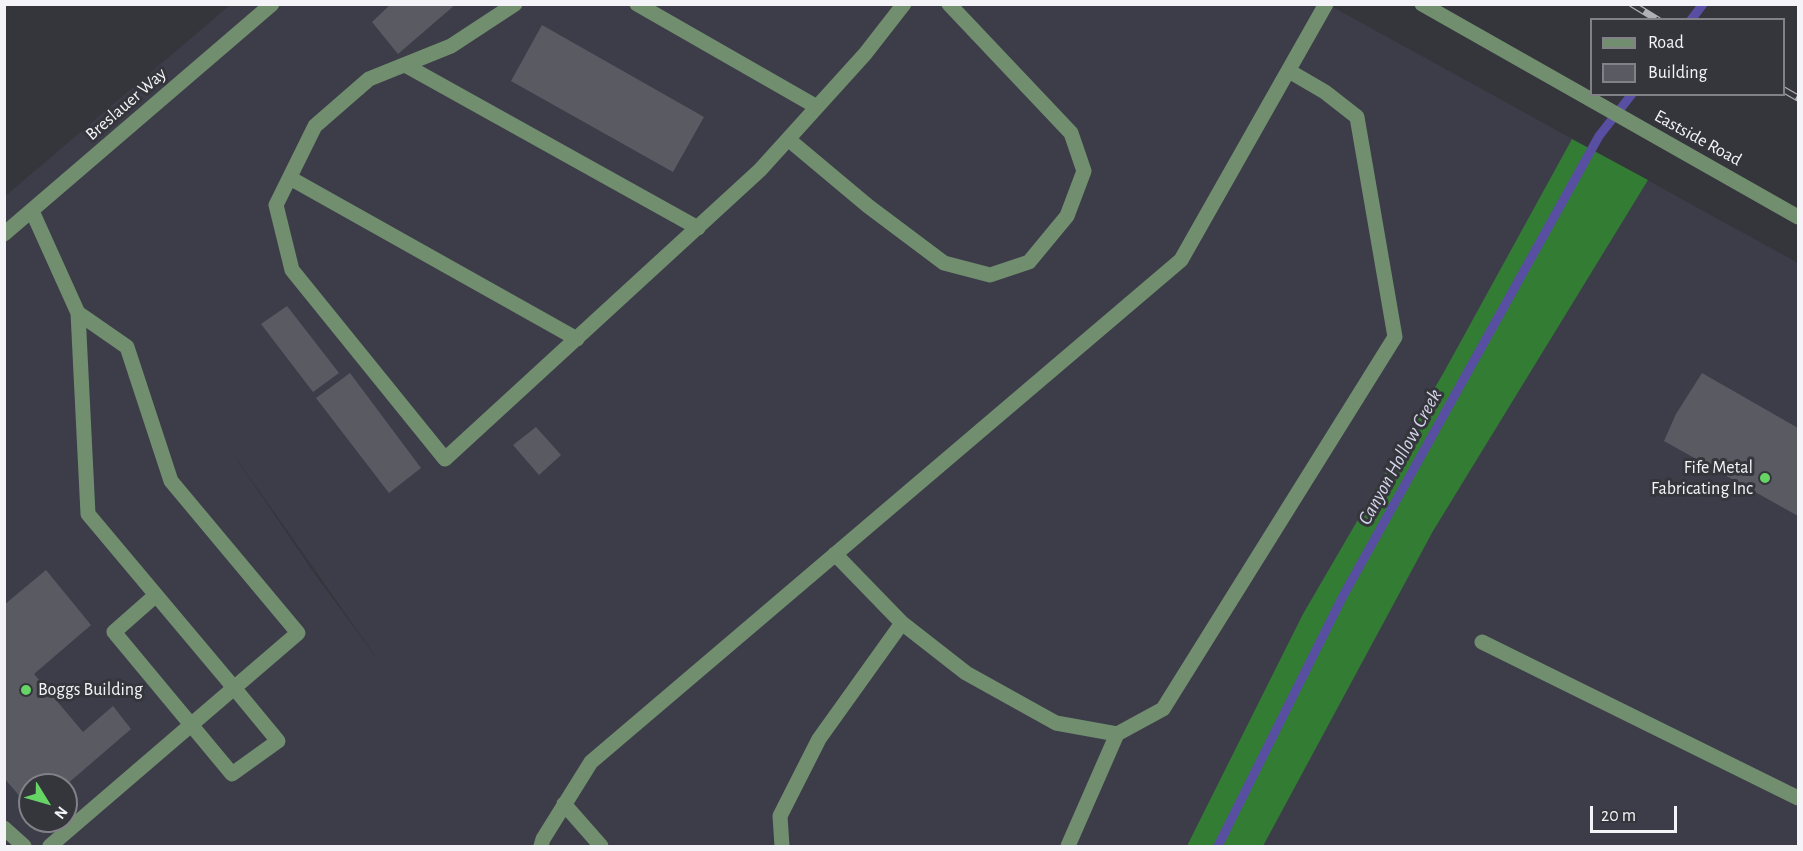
<!DOCTYPE html>
<style>
body{margin:0}
#map{position:relative;width:1803px;height:851px;overflow:hidden;background:#35353c;font-family:"Alegreya Sans",sans-serif}
canvas{display:block}
.frame{position:absolute;inset:0;border:6px solid #f3f3f8;pointer-events:none}
.legend{position:absolute;left:1590px;top:18px;width:195px;height:78px;box-sizing:border-box;background:#35353c;border:2px solid #818187;margin:0;padding:8px 10px;list-style:none;font-size:18px;color:#f3f3f8}
.legend li{display:flex;align-items:center;gap:12px;height:30px}
.legend b{width:30px;border:2px solid #818187}
.north{position:absolute;left:18px;top:773px;width:60px;height:60px;box-sizing:border-box;background:#35353c;border:2px solid #818187;border-radius:50%;rotate:127deg;font-size:16px;font-weight:700;line-height:24px;text-align:center;color:#f3f3f8}
.north::after{content:'';display:block;margin:auto;width:21px;height:27px;background:#67d466;clip-path:polygon(50% 0,100% 100%,50% 72%,0 100%)}
.scale{position:absolute;left:1590px;top:806px;width:87px;height:27px;box-sizing:border-box;border:3px solid #f3f3f8;border-top:0;padding-left:8px;font-size:18px;line-height:21px;white-space:nowrap;color:#f3f3f8;-webkit-text-stroke:4px #35353c;paint-order:stroke}
</style>
<div id="map">
<canvas width="1803" height="851"></canvas>
<div class="frame"></div>
<ul class="legend">
<li><b style="height:8px;background:#718f6f"></b>Road</li>
<li><b style="height:16px;background:#5a5a62"></b>Building</li>
</ul>
<div class="north">N</div>
<div class="scale">20 m</div>
</div>
<script>
const g = document.querySelector('canvas').getContext('2d');
g.lineJoin = 'round';
function fillPath(path, color) {
  g.fillStyle = color;
  g.fill(path, 'evenodd');
}
function shape(rows) {
  const path = new Path2D();
  for (const r of rows) {
    path.moveTo(r[0], r[1]);
    for (let i = 2; i < r.length; i += 2) path.lineTo(r[i], r[i + 1]);
  }
  return path;
}
function strokePath(path, color, width, dash) {
  g.strokeStyle = color;
  g.lineWidth = width;
  g.lineCap = dash ? 'butt' : 'round';
  g.setLineDash(dash || []);
  g.stroke(path);
}
function label(font, color, halo, rows, align = 'center') {
  g.font = font + ' "Alegreya Sans",sans-serif';
  g.lineWidth = 6;
  g.setLineDash([]);
  g.textBaseline = 'middle';
  g.strokeStyle = halo;
  g.fillStyle = color;
  for (const [text, x, y, turn = 0] of rows) {
    g.save();
    g.translate(x, y);
    g.rotate((+turn || 0) * Math.PI / 180);
    g.textAlign = isNaN(turn) ? turn : align;
    if (halo) g.strokeText(text, 0, 0);
    g.fillText(text, 0, 0);
    g.restore();
  }
}
const built = shape([
 [230,5,1329,5,1798,263,1798,846,5,846,4,197],
 [227,445,383,667,314,573],
 [30,785,66,785,66,821,30,821]
]);
const forest = shape([
 [1572,139,1648,180,1433,531,1263,846,1187,846,1303,614,1444,372]
]);
const stream = shape([
 [1691,20,1703,4],
 [1218,846,1343,596,1599,136,1632,94]
]);
const building = shape([
 [391,4,456,4,398,54,372,22],
 [542,25,704,117,673,172,511,81],
 [287,306,339,373,313,392,261,324],
 [350,373,421,468,389,493,316,398],
 [1702,373,1798,428,1798,516,1664,441,1676,414],
 [536,427,561,455,539,475,513,445],
 [46,570,91,625,34,674,83,732,113,706,131,729,66,785,30,785,30,808,4,778,4,605]
]);
const minor = shape([
 [515,4,451,46,369,79,315,126,276,205,292,270,445,459,760,170,865,54,904,4],
 [637,4,817,107],
 [1422,4,1798,217],
 [405,65,698,228],
 [788,139,868,206,944,263,990,275,1029,262,1067,216,1084,171,1071,133,949,4],
 [290,178,577,339],
 [32,211,78,313,88,514,156,595,235,689,278,741,232,774,114,632,156,595],
 [4,234,272,4],
 [835,554,902,623,966,673,1056,723,1117,734,1163,709,1395,337,1357,117,1325,92,1289,71],
 [1482,642,1798,798],
 [564,804,601,846],
 [4,828,24,846],
 [50,846,298,633,171,481,127,347,78,313],
 [541,846,543,839,591,762,1181,260,1326,4],
 [782,846,780,816,819,739,902,623],
 [1068,846,1117,734]
]);
const rail = shape([
 [1632,4,1658,20],
 [1784,90,1798,98]
]);
const markers = [
 [1765,478,6,"#67d466"],
 [26,690,6,"#67d466"]
];
const streetNames = [
 ["Breslauer Way",126,104,-41],
 ["Eastside Road",1698,138,29]
];
const poiNames = [
 ["Fife Metal",1753,468],
 ["Fabricating Inc",1753,489],
 ["Boggs Building",38,690,"left"]
];
const waterNames = [
 ["Canyon Hollow Creek",1400,457,-61]
];
fillPath(built, '#3d3d4a');
fillPath(forest, '#337c33');
strokePath(stream, '#594fa2', 9);
fillPath(building, '#5a5a62');
strokePath(minor, '#718f6f', 15);
strokePath(rail, '#afafb5', 7);
strokePath(rail, '#35353c', 4.5, [14]);
for (const [x, y, r, color] of markers) {
  const dot = new Path2D();
  dot.arc(x, y, r, 0, 2 * Math.PI);
  g.fillStyle = color;
  g.fill(dot);
  strokePath(dot, '#35353c', 2);
}
label('18px', '#f3f3f8', '#35353c', streetNames);
label('18px', '#f3f3f8', '#35353c', poiNames, 'right');
label('italic 20px', '#d4d4eb', '#35353c', waterNames);
</script>
